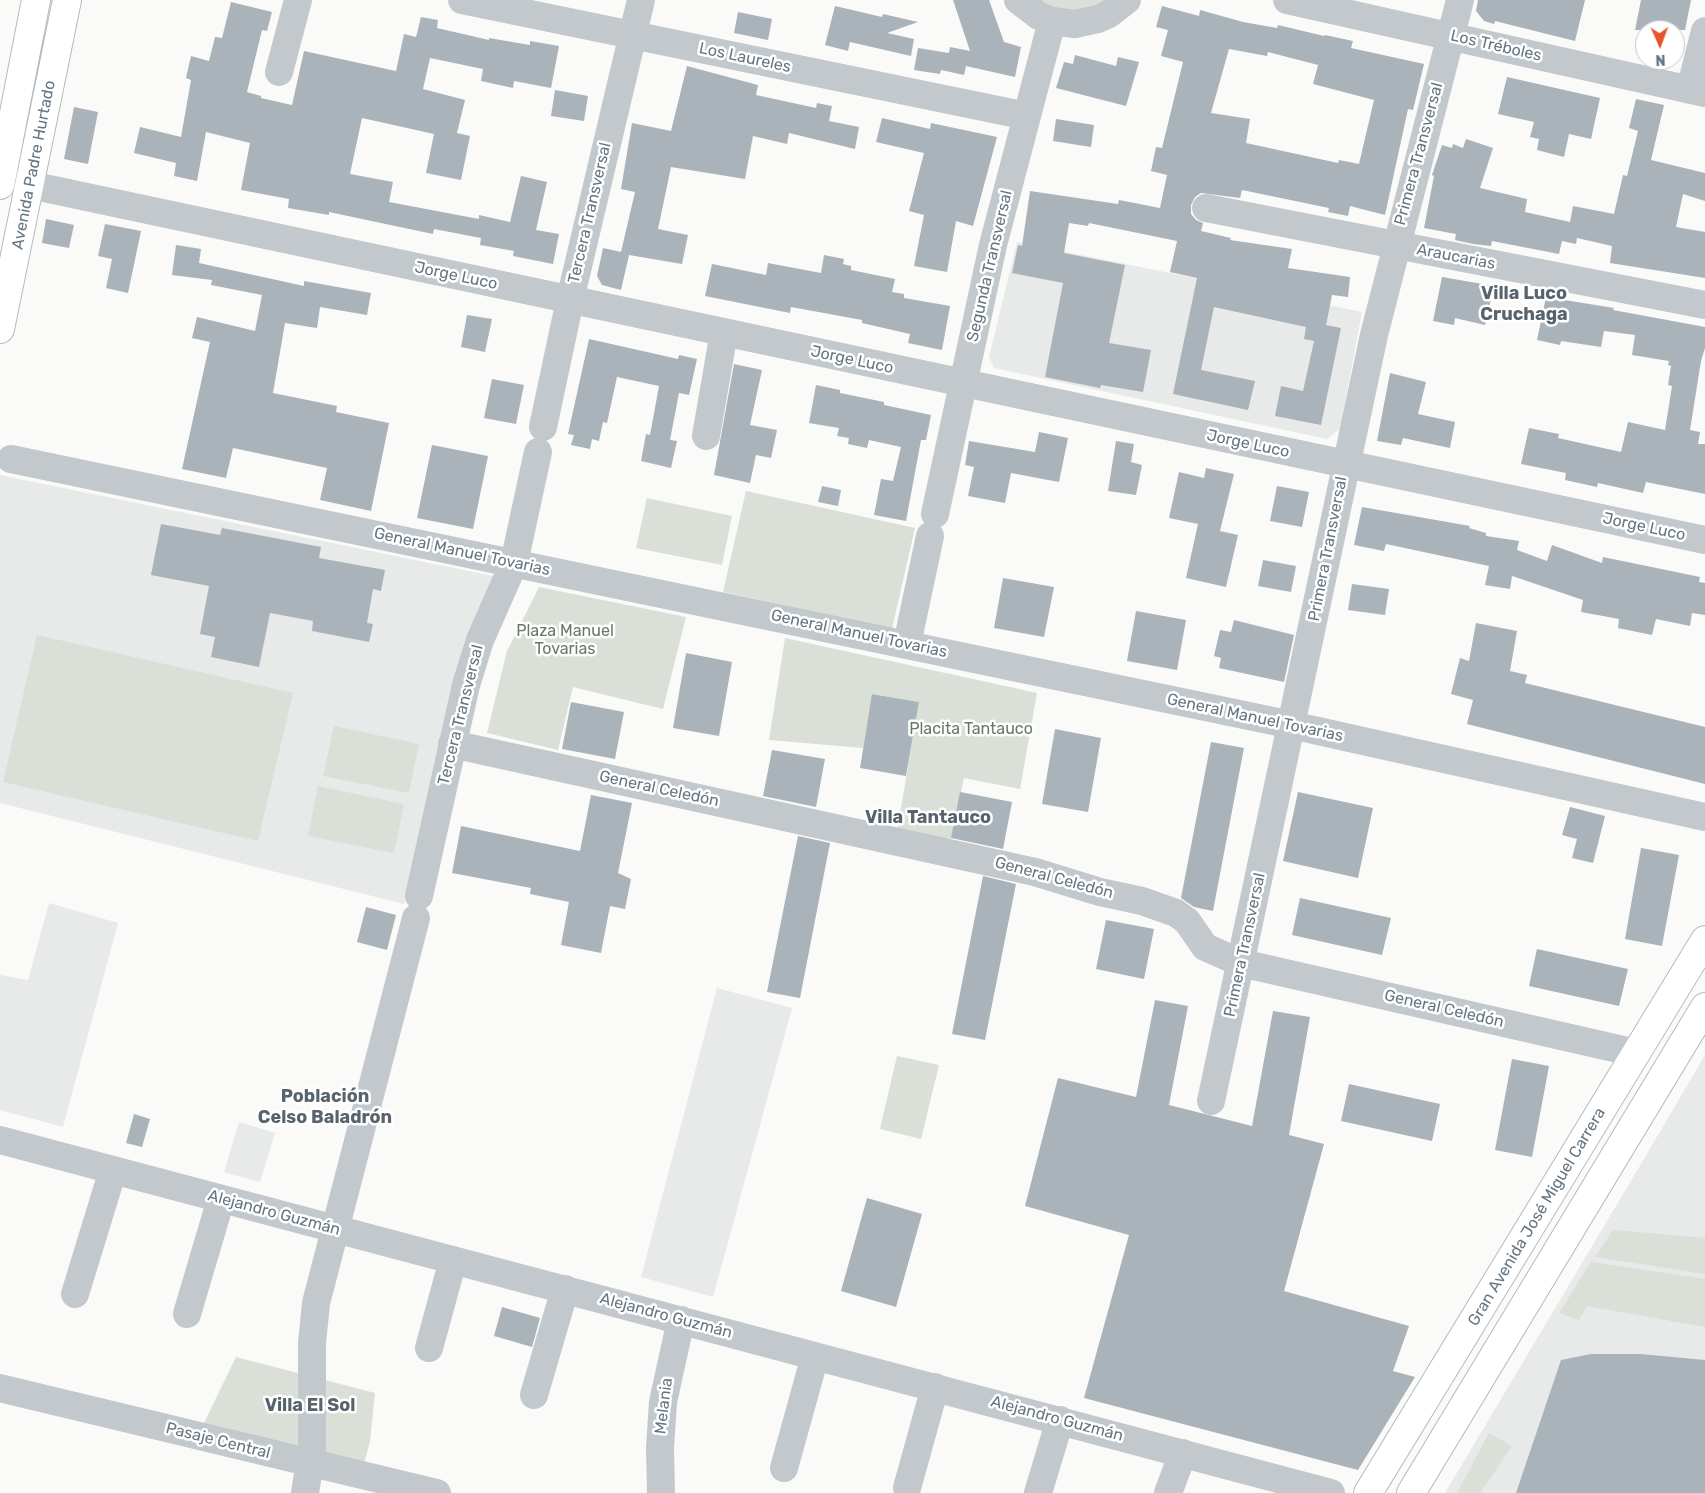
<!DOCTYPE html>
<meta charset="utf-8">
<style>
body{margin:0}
#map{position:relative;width:1705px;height:1493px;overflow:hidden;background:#fafaf8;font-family:Rubik,sans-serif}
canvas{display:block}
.north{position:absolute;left:1635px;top:20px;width:50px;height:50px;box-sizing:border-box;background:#fff;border:1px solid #c1c8cd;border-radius:50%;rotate:178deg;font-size:14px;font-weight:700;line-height:20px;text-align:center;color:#657683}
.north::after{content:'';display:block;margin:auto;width:18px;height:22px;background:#e4572e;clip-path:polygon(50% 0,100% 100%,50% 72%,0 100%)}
</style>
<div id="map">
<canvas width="1705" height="1493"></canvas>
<div class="north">N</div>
</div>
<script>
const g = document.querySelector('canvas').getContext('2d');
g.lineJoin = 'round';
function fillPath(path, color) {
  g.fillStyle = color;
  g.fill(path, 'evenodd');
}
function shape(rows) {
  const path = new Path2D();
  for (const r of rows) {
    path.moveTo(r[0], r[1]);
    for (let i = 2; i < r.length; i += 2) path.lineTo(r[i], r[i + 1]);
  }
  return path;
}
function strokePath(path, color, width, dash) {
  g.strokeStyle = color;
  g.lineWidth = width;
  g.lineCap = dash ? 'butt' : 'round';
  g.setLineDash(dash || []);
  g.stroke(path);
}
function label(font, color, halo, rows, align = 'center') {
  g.font = font + ' Rubik,sans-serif';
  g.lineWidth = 5;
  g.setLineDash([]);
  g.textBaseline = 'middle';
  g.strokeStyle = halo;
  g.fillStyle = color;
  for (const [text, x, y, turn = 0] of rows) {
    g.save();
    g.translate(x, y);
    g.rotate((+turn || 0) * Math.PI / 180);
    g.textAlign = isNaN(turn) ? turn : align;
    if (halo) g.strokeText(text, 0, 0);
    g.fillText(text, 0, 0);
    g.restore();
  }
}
const built = shape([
 [1017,242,1362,312,1340,429,1327,439,994,368,989,357],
 [0,475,498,577,467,641,404,904,0,803],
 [49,903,118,923,63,1127,0,1110,0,975,28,980],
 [717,988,792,1008,713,1297,641,1277],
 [1705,1055,1705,1493,1445,1493,1638,1169],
 [239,1122,275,1133,260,1182,224,1172]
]);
const green = shape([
 [1034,0,1109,0,1098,8,1059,12],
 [746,491,915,528,892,629,723,592],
 [647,498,732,516,722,565,636,548],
 [539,587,686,617,663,709,573,687,558,750,487,733,507,651],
 [37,635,293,693,258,841,3,782],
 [785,638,1037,693,1020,789,964,778,951,839,897,831,919,702,873,694,863,748,769,740],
 [334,726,419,744,409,793,323,776],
 [318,786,404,804,394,853,308,836],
 [897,1056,939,1065,921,1139,880,1129],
 [1613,1230,1705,1238,1705,1274,1595,1257],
 [1591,1262,1705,1279,1705,1327,1587,1306,1579,1320,1559,1313],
 [236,1357,375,1393,370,1441,363,1468,202,1427],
 [1489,1433,1512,1446,1480,1493,1457,1493]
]);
const building = shape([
 [953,0,989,0,1004,42,1021,47,1015,77,966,66,964,75,941,70,940,74,914,70,918,48,949,53,950,47,970,51],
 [1478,0,1585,0,1575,41,1495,21,1494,24,1484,21,1476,11],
 [1641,0,1691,0,1685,30,1635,30],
 [231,2,272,12,267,31,262,30,247,92,261,96,261,98,292,105,304,51,396,71,404,34,416,37,421,17,438,20,437,28,489,40,489,38,530,45,530,41,559,46,551,88,514,81,513,88,481,81,483,69,430,58,423,89,465,100,457,133,470,136,461,180,426,173,434,134,362,118,350,174,393,182,389,202,479,219,479,215,510,222,521,176,547,182,536,230,559,234,553,264,513,256,514,251,480,245,481,238,434,229,433,234,329,212,329,215,288,208,289,199,241,190,250,143,206,132,197,181,174,176,176,163,134,153,140,127,181,137,191,80,186,78,191,56,209,61,215,37,222,38],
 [835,6,882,17,883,14,918,22,887,33,914,39,911,56,850,42,848,51,825,45],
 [1162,6,1199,16,1200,10,1243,22,1277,28,1278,25,1324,36,1325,35,1353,41,1351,48,1424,64,1413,110,1408,109,1385,215,1350,206,1348,216,1328,212,1329,208,1242,190,1240,198,1201,193,1195,197,1191,205,1191,214,1196,220,1203,223,1201,231,1231,238,1230,240,1292,249,1288,268,1350,277,1348,297,1332,295,1326,325,1341,328,1321,425,1275,416,1281,386,1303,391,1314,341,1304,339,1306,327,1214,307,1201,370,1255,381,1248,410,1173,394,1197,278,1170,272,1177,241,1089,223,1088,226,1069,223,1064,253,1125,265,1109,343,1151,350,1143,392,1101,385,1100,388,1045,377,1063,283,1012,273,1018,245,1022,246,1030,191,1118,204,1119,200,1160,208,1167,175,1151,171,1156,147,1162,148,1183,62,1161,56,1168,30,1156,27],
 [1229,49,1267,56,1268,52,1318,65,1313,84,1374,100,1359,164,1339,160,1338,163,1246,143,1250,119,1211,113],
 [738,12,772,19,768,40,734,33],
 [1075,55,1116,66,1118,57,1139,62,1126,106,1056,88,1064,62,1073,64],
 [687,66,758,85,756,95,816,108,817,103,832,106,829,121,859,127,855,149,789,133,787,144,753,136,745,179,671,167,658,229,688,235,682,264,629,255,621,290,602,285,597,276,603,248,621,252,635,192,621,189,632,123,671,131],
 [1507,77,1600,98,1591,139,1569,134,1564,157,1537,150,1539,139,1530,137,1534,122,1498,114],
 [555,90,588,96,584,121,551,116],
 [1636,99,1664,105,1651,160,1705,173,1705,201,1683,194,1676,227,1705,232,1705,278,1610,263,1612,246,1577,238,1576,244,1562,241,1559,254,1492,241,1491,246,1473,244,1455,240,1456,234,1424,228,1434,176,1432,175,1442,145,1452,148,1453,144,1463,148,1466,139,1493,148,1480,188,1527,199,1525,212,1570,222,1573,206,1614,214,1623,175,1627,176,1638,131,1629,128],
 [74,107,98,112,88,164,64,159],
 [882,118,930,129,931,123,997,137,973,226,956,221,947,272,914,266,924,215,909,211,924,153,876,142],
 [1056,119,1094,125,1091,147,1053,141],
 [46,219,74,225,69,248,42,243],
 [105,224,141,231,128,293,106,288,112,259,98,256],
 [176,245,201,249,199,263,304,286,304,281,371,293,367,315,320,307,317,328,285,323,273,393,337,406,336,412,389,423,371,511,320,500,327,468,233,448,226,478,182,469,210,342,192,338,197,317,255,331,262,295,211,285,212,280,172,275],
 [824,255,844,259,843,264,851,266,851,270,895,279,892,292,904,294,904,298,950,306,942,350,908,343,910,334,862,323,862,320,791,307,790,313,705,296,712,264,766,275,768,263,821,273],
 [1442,277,1494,286,1485,325,1455,318,1454,325,1433,321],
 [1546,297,1614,308,1613,310,1705,327,1705,348,1701,361,1690,430,1700,432,1698,444,1705,444,1705,494,1646,482,1643,493,1598,483,1597,487,1565,480,1566,473,1521,464,1529,428,1559,434,1558,438,1621,452,1628,422,1665,430,1672,386,1668,385,1671,366,1668,365,1669,361,1632,355,1635,335,1604,331,1601,347,1561,341,1560,345,1537,340],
 [467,315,492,319,485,352,461,347],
 [589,339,678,359,679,355,697,359,689,395,679,393,670,440,677,441,671,468,641,461,646,434,650,435,659,386,617,377,607,423,603,422,599,441,592,439,590,449,571,445,574,435,568,434],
 [734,364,762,370,750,425,777,430,771,458,756,455,750,483,714,475],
 [1390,373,1426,382,1418,414,1455,422,1450,448,1403,438,1401,445,1377,441],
 [492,379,524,385,516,424,484,418],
 [816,385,840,390,840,393,884,402,884,405,931,415,926,440,921,440,906,521,874,515,881,479,893,481,901,447,869,440,867,448,848,444,849,438,837,436,839,428,809,423],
 [1039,432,1068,438,1059,482,1011,473,1005,503,968,496,974,467,965,465,969,441,1035,452],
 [1116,441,1134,444,1131,462,1142,465,1136,495,1108,491],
 [432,445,488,456,473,529,417,518],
 [1206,468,1234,474,1220,531,1238,535,1226,587,1186,578,1198,524,1169,518,1179,472,1204,478],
 [822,486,841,490,838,506,818,502],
 [1277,486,1309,492,1302,527,1270,521],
 [1362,507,1470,526,1469,528,1486,533,1486,536,1519,541,1517,550,1547,561,1552,545,1602,563,1603,557,1700,577,1699,582,1705,583,1705,615,1692,613,1690,626,1656,619,1652,635,1618,628,1619,619,1581,612,1583,600,1512,576,1510,589,1485,585,1489,566,1386,544,1384,551,1354,545],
 [161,524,220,535,222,528,321,547,319,558,385,570,381,591,373,589,367,623,373,624,369,642,312,631,313,621,270,613,259,667,211,657,215,637,200,634,209,586,151,575],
 [1263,560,1296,566,1291,592,1258,586],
 [1003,578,1054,587,1044,637,994,628],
 [1352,584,1389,589,1385,615,1348,610],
 [1136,611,1186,620,1177,670,1127,661],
 [1234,620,1294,635,1284,682,1219,668,1221,658,1214,656,1220,630,1231,632],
 [1476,623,1517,631,1510,671,1527,675,1525,683,1705,727,1705,784,1467,724,1473,700,1451,694,1460,658,1469,661],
 [686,653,732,662,719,736,673,728],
 [872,694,919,702,906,776,860,768],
 [571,702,624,712,615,759,562,749],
 [1055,729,1101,738,1088,812,1042,804],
 [1211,742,1244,748,1213,911,1194,907,1181,898],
 [772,750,825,759,816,807,763,796],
 [960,792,1012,802,1003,849,951,838],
 [1298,792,1373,808,1358,878,1283,861],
 [591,795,632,803,618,873,631,879,625,909,610,906,601,953,561,945,569,902,530,894,531,888,452,873,461,826,580,851],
 [1570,807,1605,816,1593,863,1572,858,1577,839,1562,835],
 [798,836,830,843,800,998,767,992],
 [1641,848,1679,855,1662,946,1625,939],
 [983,876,1016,884,985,1040,952,1034],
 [1300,898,1391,918,1382,955,1292,935],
 [366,907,396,915,387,950,357,942],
 [1106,920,1154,929,1144,979,1096,969],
 [1537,949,1628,969,1619,1006,1529,986],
 [1155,1000,1188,1006,1169,1105,1252,1126,1273,1011,1310,1017,1289,1135,1324,1144,1284,1291,1409,1326,1393,1371,1415,1377,1358,1470,1084,1398,1129,1235,1025,1206,1058,1078,1136,1097],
 [1512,1059,1549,1066,1532,1157,1495,1150],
 [1349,1084,1440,1104,1432,1141,1341,1121],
 [134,1114,150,1119,142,1147,126,1143],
 [867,1198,922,1214,896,1307,841,1291],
 [502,1307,540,1318,532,1347,494,1336],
 [1591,1354,1640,1354,1705,1360,1705,1493,1516,1493,1561,1360]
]);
const minor = shape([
 [462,0,1027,116],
 [1018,0,1039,16,1052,21,1075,24,1098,19,1109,14,1127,0],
 [1287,0,1705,93],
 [279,72,298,0],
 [1690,90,1705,31],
 [0,176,30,185,1705,540],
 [1206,208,1705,305],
 [543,427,570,300,641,0],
 [706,436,724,332],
 [11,459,1273,721,1705,817],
 [935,514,993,245,1052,21],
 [907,644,930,536],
 [452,744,1035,872,1100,892,1142,901,1176,913,1187,921,1205,947,1241,963,1636,1053],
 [419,896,466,685,480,640,514,563,538,452],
 [1211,1101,1374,335,1460,0],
 [0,1140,1331,1493],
 [75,1294,113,1170],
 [187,1314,221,1199],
 [429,1348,453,1260],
 [0,1388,437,1493],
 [534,1395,565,1289],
 [784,1468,815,1356],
 [907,1488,935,1387],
 [305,1493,312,1449,312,1343,316,1303,416,918],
 [661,1493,660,1448,663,1402,681,1320],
 [1038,1493,1060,1420],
 [1168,1493,1183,1453]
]);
const major = shape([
 [0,185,36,0],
 [0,329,67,0],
 [1368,1493,1705,940],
 [1411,1493,1705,1007]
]);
const streetNames = [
 ["Los Tréboles",1496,46,13],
 ["Los Laureles",745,58,12],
 ["Primera Transversal",1419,154,-75],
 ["Avenida Padre Hurtado",34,165,-79],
 ["Tercera Transversal",590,213,-77],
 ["Araucarias",1456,257,11],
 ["Segunda Transversal",990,266,-77],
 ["Jorge Luco",456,276,12],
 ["Jorge Luco",852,360,12],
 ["Jorge Luco",1248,444,12],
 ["Jorge Luco",1644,527,12],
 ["Primera Transversal",1328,549,-79],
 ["General Manuel Tovarias",462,552,12],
 ["General Manuel Tovarias",859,634,12],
 ["Tercera Transversal",461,715,-76],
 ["General Manuel Tovarias",1255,718,12],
 ["General Celedón",659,789,12],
 ["General Celedón",1054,878,15],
 ["Primera Transversal",1245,945,-78],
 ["General Celedón",1444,1009,13],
 ["Alejandro Guzmán",274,1213,15],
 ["Gran Avenida José Miguel Carrera",1537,1217,-59],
 ["Alejandro Guzmán",666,1316,15],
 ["Melania",664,1406,-83],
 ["Alejandro Guzmán",1057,1419,15],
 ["Pasaje Central",218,1441,14]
];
const parkNames = [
 ["Plaza Manuel",565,631],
 ["Tovarias",565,649],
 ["Placita Tantauco",971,729]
];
const neighbourhoodNames = [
 ["Villa Luco",1524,294],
 ["Cruchaga",1524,315],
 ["Villa Tantauco",928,818],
 ["Población",325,1097],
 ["Celso Baladrón",325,1118],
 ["Villa El Sol",310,1406]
];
fillPath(built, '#e8e9e9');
fillPath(green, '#dadfd7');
fillPath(building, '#aab3b9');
strokePath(major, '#b5babe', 30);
strokePath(minor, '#c3c8cc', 28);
strokePath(major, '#fff', 28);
label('16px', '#657683', '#fff', streetNames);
label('16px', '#687a64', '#fff', parkNames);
label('bold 18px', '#57646e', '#fff', neighbourhoodNames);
</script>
